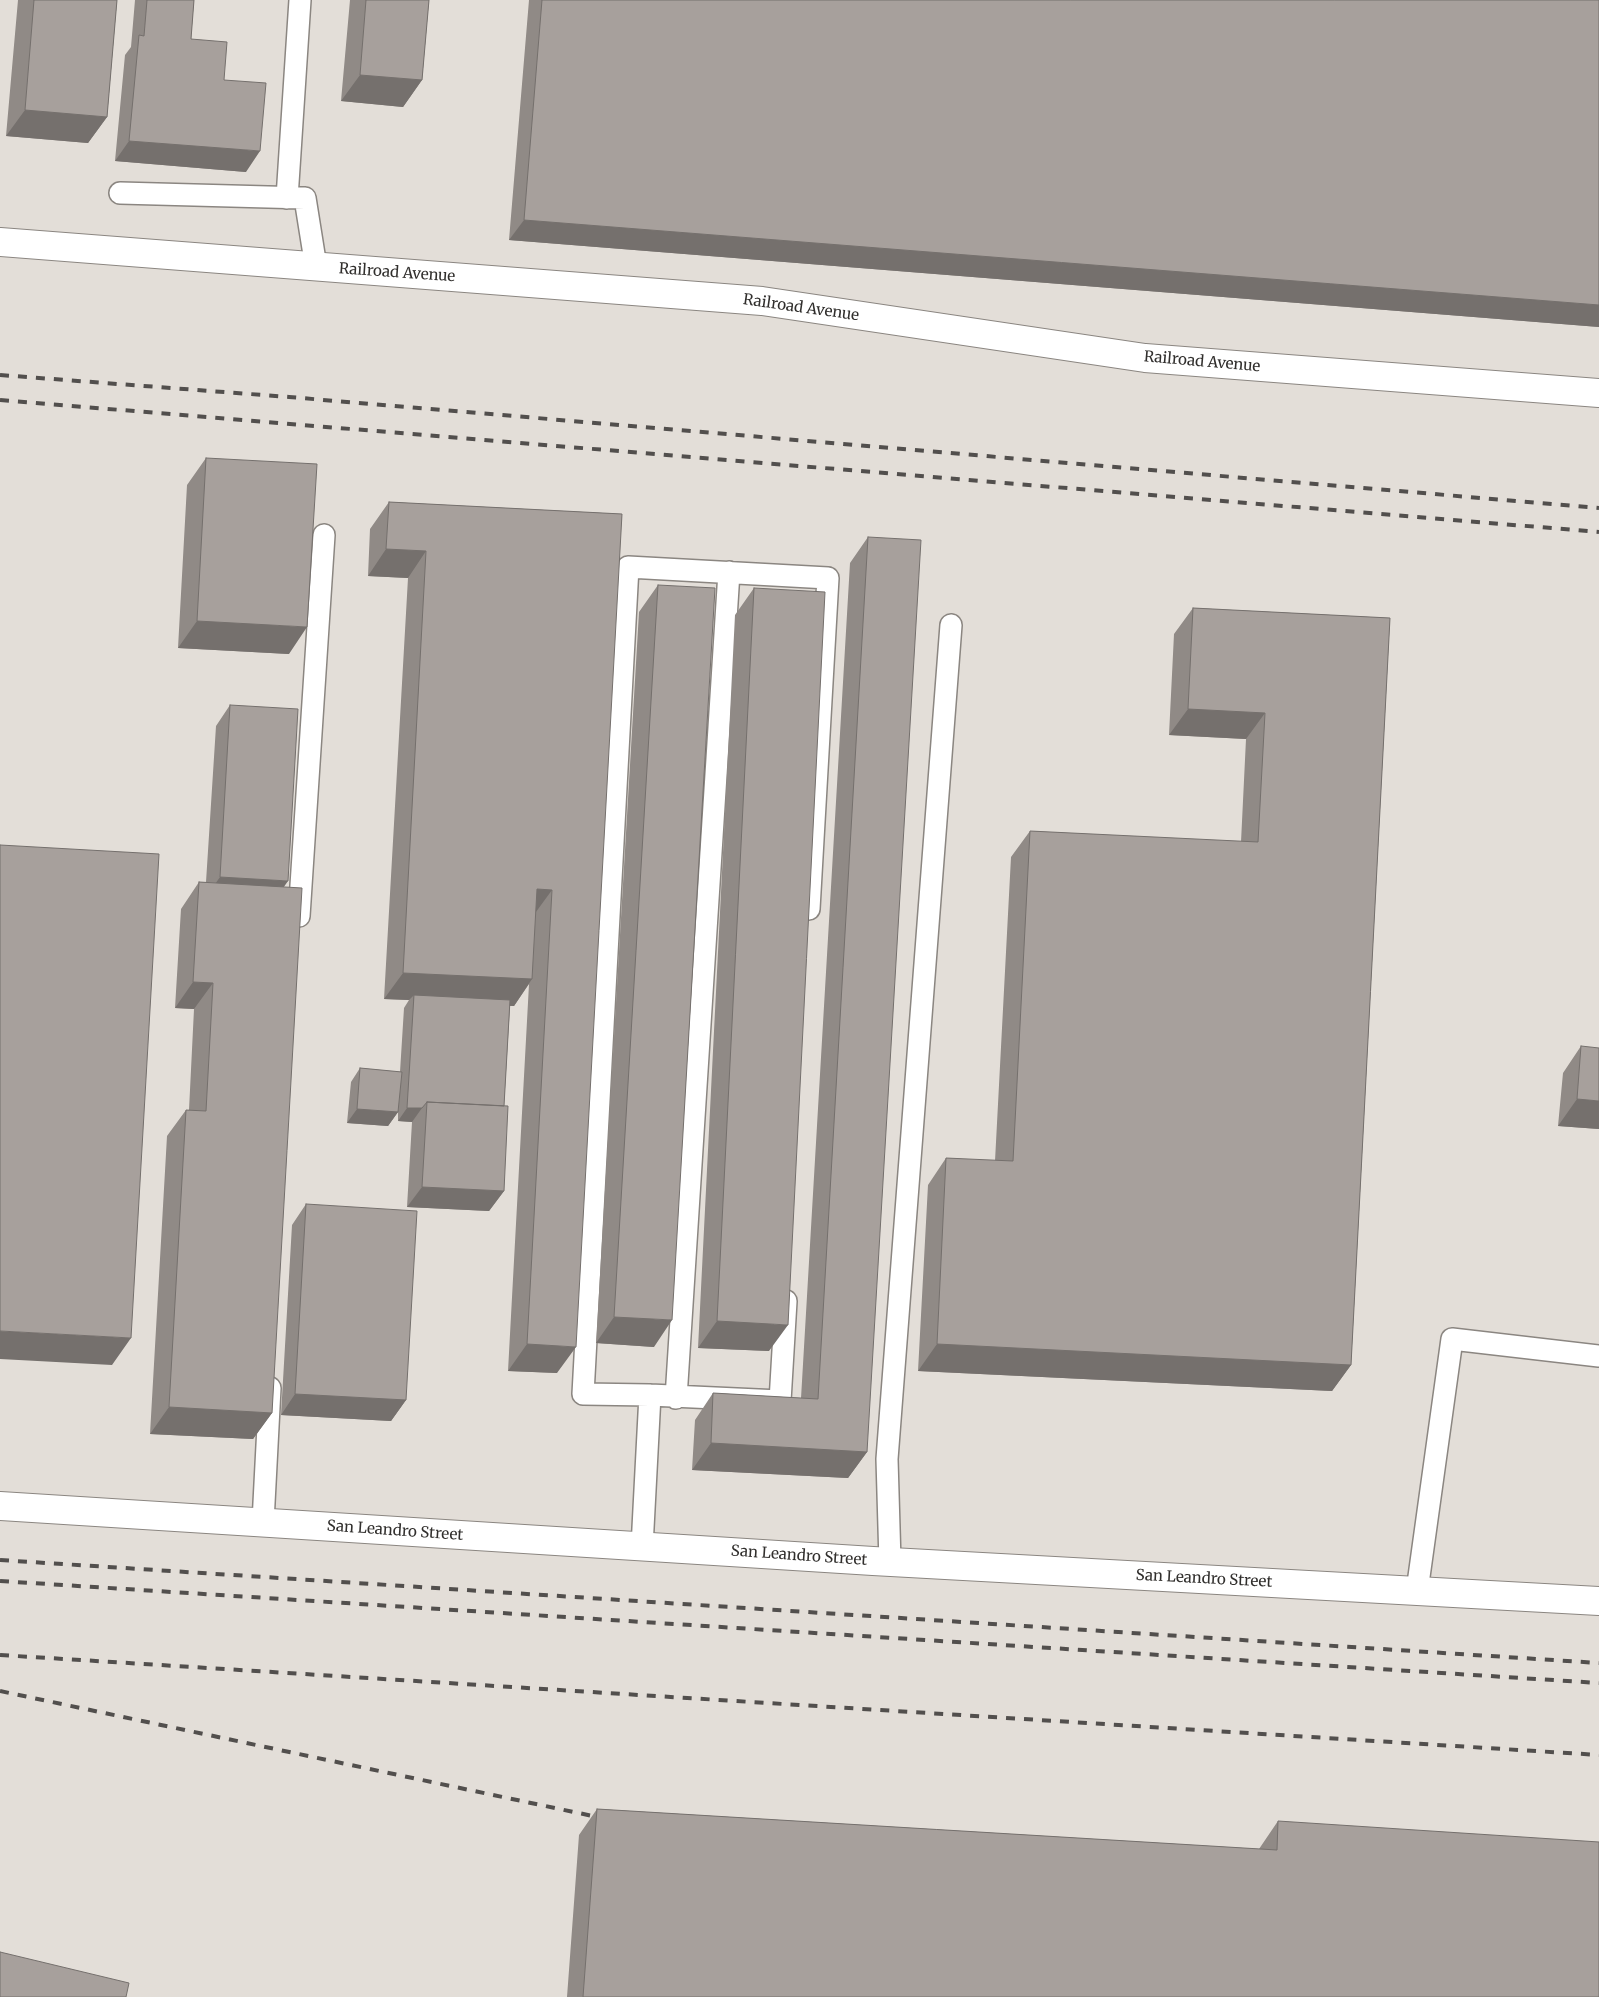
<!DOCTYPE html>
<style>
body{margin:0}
canvas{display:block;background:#e3ded8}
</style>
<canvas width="1599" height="1997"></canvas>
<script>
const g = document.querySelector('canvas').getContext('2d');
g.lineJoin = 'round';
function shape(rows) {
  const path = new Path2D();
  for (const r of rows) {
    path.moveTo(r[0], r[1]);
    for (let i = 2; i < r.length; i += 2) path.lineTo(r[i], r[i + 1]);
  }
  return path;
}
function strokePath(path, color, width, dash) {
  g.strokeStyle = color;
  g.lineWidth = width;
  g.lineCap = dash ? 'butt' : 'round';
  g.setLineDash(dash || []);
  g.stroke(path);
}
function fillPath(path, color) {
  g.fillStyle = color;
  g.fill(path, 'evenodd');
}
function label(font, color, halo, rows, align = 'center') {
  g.font = font + ' Merriweather,serif';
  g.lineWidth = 4.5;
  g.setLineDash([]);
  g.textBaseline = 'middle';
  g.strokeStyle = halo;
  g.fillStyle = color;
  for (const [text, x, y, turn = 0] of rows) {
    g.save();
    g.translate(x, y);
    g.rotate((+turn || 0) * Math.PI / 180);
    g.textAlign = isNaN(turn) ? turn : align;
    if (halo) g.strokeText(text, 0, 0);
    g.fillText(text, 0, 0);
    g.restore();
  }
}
const service = shape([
 [120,193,305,198,316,267],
 [287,198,300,0],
 [299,916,324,535],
 [650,1395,780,1401,786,1301],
 [676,1398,729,572],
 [263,1522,270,1388],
 [642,1547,650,1395,583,1394,628,567,828,578,809,909],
 [890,1562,887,1459,951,625],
 [1417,1591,1452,1339,1599,1356]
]);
const minor = shape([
 [0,242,762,301,1145,358,1599,393]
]);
const secondary = shape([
 [0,1506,873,1561,1599,1601]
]);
const rail = shape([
 [0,375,289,397,1599,508],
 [0,400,1599,532],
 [0,1560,1599,1663],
 [0,1581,1599,1683],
 [0,1655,1599,1755],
 [0,1691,607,1819]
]);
const wall = shape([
 [18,0,117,0,107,117,88,143,6,136],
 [135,0,194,0,191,39,224,80,246,172,115,161,125,55,131,47],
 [350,0,429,0,422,80,403,107,341,101],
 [529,0,1599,0,1599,327,509,240],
 [206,458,289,654,178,648,187,485],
 [389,502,622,514,557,1373,508,1371,529,984,514,1006,510,1006,504,1106,504,1191,489,1211,407,1207,412,1122,398,1121,398,1110,398,1112,388,1126,347,1123,351,1082,360,1068,400,1072,404,1008,409,1000,384,999,408,578,368,576,370,529],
 [868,537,867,1452,848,1478,692,1470,695,1420,713,1393,801,1398,850,563],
 [658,585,654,1347,596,1343,639,612],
 [754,588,769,1351,698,1348,735,615],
 [1193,608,1390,618,1351,1365,1332,1391,918,1371,928,1185,946,1158,995,1161,1011,857,1030,831,1241,842,1246,739,1169,735,1174,634],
 [230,705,284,887,272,1413,253,1439,150,1434,167,1136,186,1110,189,1110,194,1009,175,1008,181,909,199,882,206,882,216,726],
 [1581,1046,1599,1129,1558,1126,1563,1073],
 [306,1204,406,1400,391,1421,281,1415,292,1225],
 [597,1809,1259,1849,1278,1821,1599,1997,567,1997,579,1835]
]);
const shadedWall = shape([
 [360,75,422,80,403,107,341,101],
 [25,110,107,117,88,143,6,136],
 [129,141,260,151,246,172,115,161],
 [524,220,1599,305,1599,327,509,240],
 [386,549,426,551,408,578,368,576],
 [197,621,307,627,289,654,178,648],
 [1188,709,1265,713,1246,739,1169,735],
 [220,877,288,881,274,901,206,897],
 [537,889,552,890,533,916],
 [403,973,532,979,514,1006,413,1001,414,995,409,1000,384,999],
 [193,982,213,983,194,1009,175,1008],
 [1577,1099,1599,1101,1599,1129,1558,1126],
 [407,1108,422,1108,412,1122,398,1121],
 [357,1109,398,1112,388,1126,347,1123],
 [422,1187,504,1191,489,1211,407,1207],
 [614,1317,672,1320,654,1347,596,1343],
 [717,1321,788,1325,769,1351,698,1348],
 [0,1331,131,1338,112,1365,0,1359],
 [527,1344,576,1347,557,1373,508,1371],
 [937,1344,1351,1365,1332,1391,918,1371],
 [295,1394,406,1400,391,1421,281,1415],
 [169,1407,272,1413,253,1439,150,1434],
 [711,1443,867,1452,848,1478,692,1470]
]);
const building = shape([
 [34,0,117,0,107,117,25,110,34,0],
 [147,0,194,0,191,39,227,42,224,80,266,83,260,151,129,141,139,35,144,36,147,0],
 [366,0,429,0,422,80,360,75,366,0],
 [542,0,1599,0,1599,305,524,220,542,0],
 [206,458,317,464,307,627,197,621,206,458],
 [389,502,622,514,576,1347,527,1344,552,890,537,889,532,979,403,973,426,551,386,549,389,502],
 [868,537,921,540,867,1452,711,1443,713,1393,818,1399,868,537],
 [658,585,715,588,672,1320,614,1317,658,585],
 [754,588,825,592,788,1325,717,1321,754,588],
 [1193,608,1390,618,1351,1365,937,1344,946,1158,1013,1161,1030,831,1258,842,1265,713,1188,709,1193,608],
 [230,705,298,709,288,881,220,877,230,705],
 [0,845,159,854,131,1338,0,1331,0,845],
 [199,882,302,888,272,1413,169,1407,186,1110,206,1111,213,983,193,982,199,882],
 [414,995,510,1000,504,1106,427,1102,422,1108,407,1108,414,995],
 [1581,1046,1599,1048,1599,1101,1577,1099,1581,1046],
 [360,1068,402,1072,398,1112,357,1109,360,1068],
 [427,1102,508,1106,504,1191,422,1187,427,1102],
 [306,1204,417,1211,406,1400,295,1394,306,1204],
 [597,1809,1277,1850,1278,1821,1599,1842,1599,1997,583,1997,597,1809],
 [0,1952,129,1983,126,1997,0,1997,0,1952]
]);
const streetNames = [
 ["Railroad Avenue",397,273,4],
 ["Railroad Avenue",801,308,8],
 ["Railroad Avenue",1202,362,5],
 ["San Leandro Street",395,1531,4],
 ["San Leandro Street",799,1556,4],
 ["San Leandro Street",1204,1579,3]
];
strokePath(service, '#8b8681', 24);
strokePath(minor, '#8b8681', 30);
strokePath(secondary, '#8b8681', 30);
strokePath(service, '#fff', 21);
strokePath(minor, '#fff', 28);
strokePath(secondary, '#fff', 28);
strokePath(rail, '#524f4d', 4, [9, 9]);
fillPath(wall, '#908a86');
fillPath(shadedWall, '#75706d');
fillPath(building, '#a7a09c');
strokePath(building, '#75706d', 1);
label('15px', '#312f2d', '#fff', streetNames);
</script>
